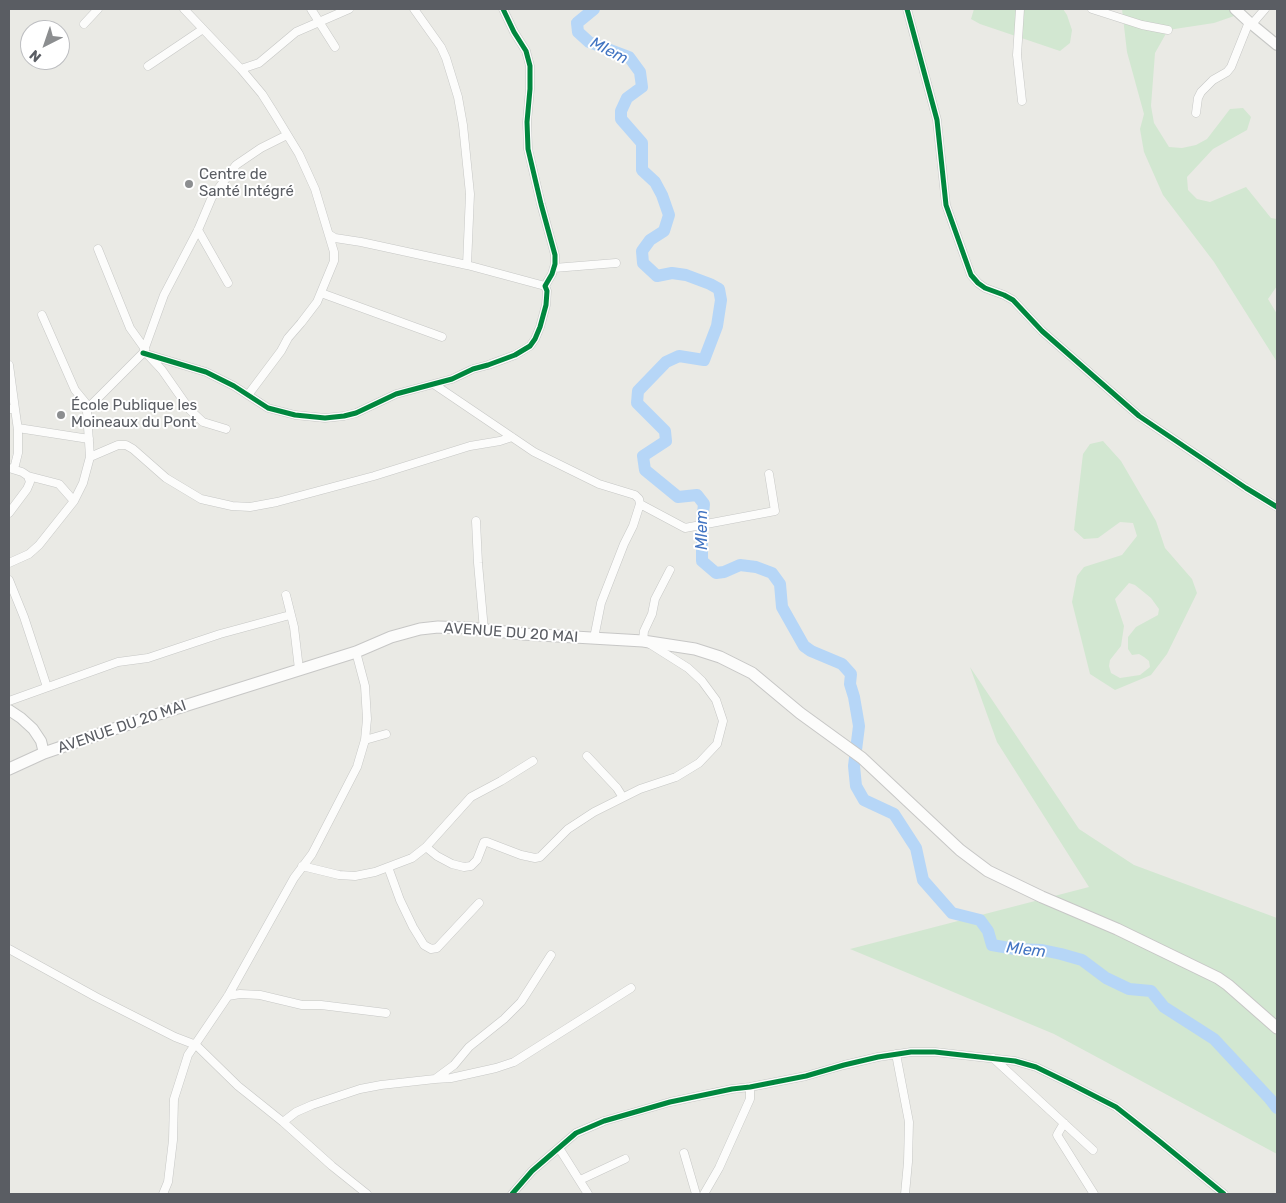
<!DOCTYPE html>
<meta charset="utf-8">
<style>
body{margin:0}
#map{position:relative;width:1286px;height:1203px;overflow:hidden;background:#eaeae5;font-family:Rubik,sans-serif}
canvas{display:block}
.frame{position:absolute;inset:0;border:10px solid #5a5d63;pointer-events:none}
.north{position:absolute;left:20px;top:20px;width:50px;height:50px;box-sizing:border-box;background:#fff;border:1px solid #bdbec1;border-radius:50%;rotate:221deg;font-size:14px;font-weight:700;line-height:20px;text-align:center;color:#5a5d63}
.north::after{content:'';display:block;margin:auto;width:18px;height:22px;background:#8c8e90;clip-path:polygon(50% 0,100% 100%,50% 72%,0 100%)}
</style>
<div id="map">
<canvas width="1286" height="1203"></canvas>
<div class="frame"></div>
<div class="north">N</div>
</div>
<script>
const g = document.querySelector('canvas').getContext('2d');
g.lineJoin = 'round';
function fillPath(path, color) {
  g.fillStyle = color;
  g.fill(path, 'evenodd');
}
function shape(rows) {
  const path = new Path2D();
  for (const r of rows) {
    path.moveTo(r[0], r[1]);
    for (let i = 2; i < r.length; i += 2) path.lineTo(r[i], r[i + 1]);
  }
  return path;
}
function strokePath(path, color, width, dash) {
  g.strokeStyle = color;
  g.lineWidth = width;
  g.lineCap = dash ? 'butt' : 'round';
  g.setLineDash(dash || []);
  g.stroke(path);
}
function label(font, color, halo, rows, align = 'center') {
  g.font = font + ' Rubik,sans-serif';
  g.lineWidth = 4;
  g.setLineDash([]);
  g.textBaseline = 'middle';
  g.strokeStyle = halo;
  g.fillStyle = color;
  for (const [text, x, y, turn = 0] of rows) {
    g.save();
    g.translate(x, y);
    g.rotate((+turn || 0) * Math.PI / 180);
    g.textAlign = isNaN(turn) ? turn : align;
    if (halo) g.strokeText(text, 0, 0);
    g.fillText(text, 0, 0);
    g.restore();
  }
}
const green = shape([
 [974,9,1063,9,1067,15,1072,30,1070,43,1060,51,980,24,971,19],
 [1122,9,1247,9,1240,14,1214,23,1168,30,1155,53,1151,106,1154,123,1169,147,1182,148,1196,145,1207,139,1230,109,1243,108,1251,117,1247,130,1213,149,1187,177,1188,190,1197,199,1210,202,1246,187,1271,218,1277,219,1277,286,1268,299,1277,314,1277,362,1214,262,1163,195,1144,152,1140,129,1144,114,1127,52],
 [1103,441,1121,461,1156,521,1165,548,1192,579,1197,593,1167,654,1151,675,1115,690,1090,674,1072,602,1077,576,1084,567,1122,555,1137,536,1133,523,1120,522,1098,538,1084,539,1074,530,1083,454,1090,444],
 [1129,583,1135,585,1151,598,1159,609,1158,615,1136,627,1128,637,1128,649,1132,655,1139,654,1144,657,1149,661,1150,667,1140,675,1120,678,1111,673,1109,666,1110,660,1121,646,1124,626,1115,599],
 [970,667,1079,829,1134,865,1277,918,1277,1154,1054,1034,850,949,1089,887,997,742]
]);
const river = shape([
 [594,9,577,23,578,32,589,42,629,57,640,72,642,87,627,98,621,111,621,119,642,143,642,170,655,182,662,195,669,215,664,231,650,240,642,251,643,263,657,276,672,273,686,275,710,284,719,289,721,300,717,326,704,360,679,356,666,362,638,391,637,403,665,431,666,441,643,456,645,470,678,497,697,495,704,504,702,523,702,561,716,573,724,572,740,565,756,567,772,573,780,584,782,607,804,646,811,651,842,664,851,674,850,684,854,697,859,726,854,766,856,786,864,800,894,814,916,848,923,880,952,913,980,920,988,931,992,945,1015,949,1042,950,1061,954,1082,960,1106,978,1129,989,1151,991,1164,1007,1214,1039,1270,1099,1277,1108]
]);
const minor = shape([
 [184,9,241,69,262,94,274,113,299,154,315,189,334,252,334,261,317,302,301,323,288,338,281,351,248,395],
 [311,9,335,47],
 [414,9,441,47,446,58,458,97,463,125,470,194,467,265],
 [907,9,937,120,946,205,971,275,978,283,985,288,1004,295,1013,300,1042,331,1139,416,1246,488,1277,507],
 [1020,9,1017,55,1022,101],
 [1092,9,1142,25,1168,30],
 [84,24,98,9],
 [1252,24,1265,9],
 [148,66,203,29],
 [241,69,259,63,296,32,349,9],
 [1196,113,1198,98,1201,92,1213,80,1227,72,1231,67,1249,22],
 [198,230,228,283],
 [330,235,335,238,361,242,467,265,545,286],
 [98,249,130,328,145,349],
 [554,268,616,263],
 [321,293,442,337],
 [42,315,75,390,89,407],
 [143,353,206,372,234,386,268,408,295,415,325,418,344,416,356,413,396,394,452,379,473,369,488,365,515,355,530,346,535,339,540,327,546,305,547,291,545,286,552,274,555,264,555,255,541,204,528,149,527,122,530,89,530,66,526,51,514,32,503,9],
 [149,356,162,370,190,410,203,422,226,429],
 [9,365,15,409],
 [435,385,534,452,599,484,635,495,639,499,640,504,633,526,624,544,601,603,594,638],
 [9,409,15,409,18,430,18,453,14,469],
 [18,428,89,439],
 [90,457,118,445,126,445,133,449,166,478,201,499,232,506,250,507,277,502,374,476,470,446,500,441,512,437],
 [9,468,22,472,28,476,59,484,74,501],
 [640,504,685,528,775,511,769,474],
 [9,513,27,489,30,482,28,476],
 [476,521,478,563,484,630],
 [9,563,29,554,39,545,74,501,83,483,90,457,87,412,89,407,143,353,164,295,198,230,212,197,236,165,261,148,287,135],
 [9,580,24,617,47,687],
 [286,595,294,627,299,669],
 [643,641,644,631,652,614,655,599,670,570],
 [9,701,118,662,148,658,220,634,290,615],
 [365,740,386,734],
 [587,756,617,788,622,796],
 [426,847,437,856,452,864,464,867,471,866,477,860,484,842,487,842,521,855,535,858,540,857,568,829,594,812,640,789,676,777,699,763,717,744,723,721,716,700,702,681,688,668,650,644],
 [302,866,339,875,355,876,375,872,412,858,426,847,471,797,501,781,533,761],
 [388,867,400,900,413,927,424,945,431,949,437,948,479,903],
 [9,949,96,997,175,1037,196,1045,238,1086,283,1122,332,1166,367,1194],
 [228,996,240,994,260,995,302,1005,321,1005,386,1013],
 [896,1054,909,1122,908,1162,905,1194],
 [993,1058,1093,1150],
 [435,1079,451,1078,496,1068,514,1062,631,988],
 [283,1122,296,1112,312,1105,360,1089,381,1085,435,1079,454,1065,469,1047,504,1019,521,1002,551,955],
 [1064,1123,1057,1135,1094,1194],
 [559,1148,588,1194],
 [684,1153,696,1194],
 [580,1180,625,1159],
 [163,1194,168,1182,173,1140,174,1099,188,1055,228,996,294,878,312,854,357,767,365,740,367,719,365,686,356,652],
 [512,1194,532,1171,576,1133,604,1121,670,1102,732,1089,750,1087,806,1076,844,1065,878,1057,911,1052,935,1052,1015,1061,1036,1067,1071,1084,1116,1107,1158,1140,1224,1194],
 [704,1194,719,1168,750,1099,750,1087]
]);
const tertiary = shape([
 [1235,9,1249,22,1277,45],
 [9,710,21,718,33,729,41,741,44,753]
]);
const secondary = shape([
 [9,769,44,753,146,718,356,652,391,637,420,629,438,627,469,628,523,634,643,641,695,649,720,657,752,673,800,713,862,758,960,850,988,871,1042,897,1117,929,1218,978,1228,985,1277,1028]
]);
const cycleway = shape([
 [907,9,937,120,946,205,971,275,978,283,985,288,1004,295,1013,300,1042,331,1139,416,1246,488,1277,507],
 [143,353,206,372,234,386,268,408,295,415,325,418,344,416,356,413,396,394,452,379,473,369,488,365,515,355,530,346,535,339,540,327,546,305,547,291,545,286,552,274,555,264,555,255,541,204,528,149,527,122,530,89,530,66,526,51,514,32,503,9],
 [512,1194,532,1171,576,1133,604,1121,670,1102,732,1089,750,1087,806,1076,844,1065,878,1057,911,1052,935,1052,1015,1061,1036,1067,1071,1084,1116,1107,1158,1140,1224,1194]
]);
const markers = [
 [189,184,5,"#8c8e90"],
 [61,415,5,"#8c8e90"]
];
const poiNames = [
 ["Centre de",199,175],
 ["Santé Intégré",199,192],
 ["École Publique les",71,406],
 ["Moineaux du Pont",71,423]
];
const streetNames = [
 ["AVENUE DU 20 MAI",511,633,4],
 ["AVENUE DU 20 MAI",122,727,-19]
];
const waterNames = [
 ["Mlem",609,51,27],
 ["Mlem",702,530,-90],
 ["Mlem",1026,950,7]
];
fillPath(green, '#d2e7d1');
strokePath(river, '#b6d6f7', 12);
strokePath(minor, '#c6c7c5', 9);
strokePath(tertiary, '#c6c7c5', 12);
strokePath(secondary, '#c7c7c6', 13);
strokePath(minor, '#fcfcfb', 8);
strokePath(tertiary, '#fcfcfb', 10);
strokePath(secondary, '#fcfcfb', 11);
strokePath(cycleway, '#00873e', 5);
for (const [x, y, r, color] of markers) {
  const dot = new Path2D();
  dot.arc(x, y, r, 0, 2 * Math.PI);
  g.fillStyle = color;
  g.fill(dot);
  strokePath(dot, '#fff', 2);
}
label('15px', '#5a5d63', '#fff', poiNames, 'left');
label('15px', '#5a5d63', '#fff', streetNames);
label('italic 16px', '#4375c2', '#fff', waterNames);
</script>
